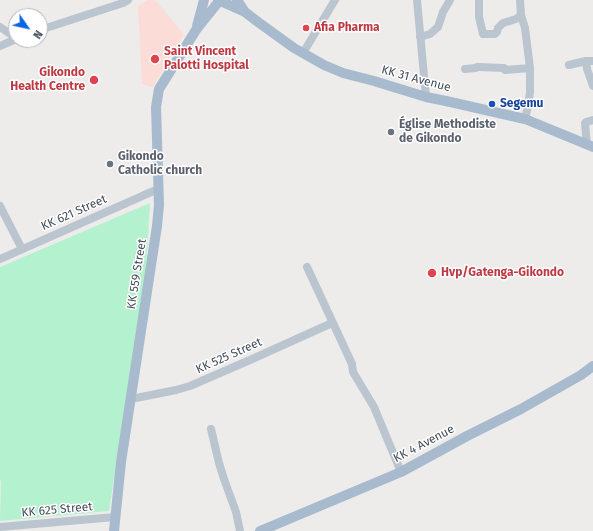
<!DOCTYPE html>
<meta charset="utf-8">
<style>
body{margin:0}
#map{position:relative;width:593px;height:531px;overflow:hidden;background:#eeebeb;font-family:"Fira Sans",sans-serif}
canvas{display:block}
.north{position:absolute;left:8px;top:8px;width:40px;height:40px;box-sizing:border-box;background:#fff;border:1px solid #b4b8bd;border-radius:50%;rotate:124deg;font-size:11px;font-weight:700;line-height:16px;text-align:center;color:#434e5a}
.north::after{content:'';display:block;margin:auto;width:14px;height:18px;background:#0c64e7;clip-path:polygon(50% 0,100% 100%,50% 72%,0 100%)}
</style>
<div id="map">
<canvas width="593" height="531"></canvas>
<div class="north">N</div>
</div>
<script>
const g = document.querySelector('canvas').getContext('2d');
g.lineJoin = 'round';
function fillPath(path, color) {
  g.fillStyle = color;
  g.fill(path, 'evenodd');
}
function shape(rows) {
  const path = new Path2D();
  for (const r of rows) {
    path.moveTo(r[0], r[1]);
    for (let i = 2; i < r.length; i += 2) path.lineTo(r[i], r[i + 1]);
  }
  return path;
}
function strokePath(path, color, width, dash) {
  g.strokeStyle = color;
  g.lineWidth = width;
  g.lineCap = dash ? 'butt' : 'round';
  g.setLineDash(dash || []);
  g.stroke(path);
}
function label(font, color, halo, rows, align = 'center') {
  g.font = font + ' "Fira Sans",sans-serif';
  g.lineWidth = 3;
  g.setLineDash([]);
  g.textBaseline = 'middle';
  g.strokeStyle = halo;
  g.fillStyle = color;
  for (const [text, x, y, turn = 0] of rows) {
    g.save();
    g.translate(x, y);
    g.rotate((+turn || 0) * Math.PI / 180);
    g.textAlign = isNaN(turn) ? turn : align;
    if (halo) g.strokeText(text, 0, 0);
    g.fillText(text, 0, 0);
    g.restore();
  }
}
const medical = shape([
 [148,0,155,0,184,34,153,87,142,84,138,6]
]);
const green = shape([
 [150,203,146,270,109,511,0,521,1,481,0,480,0,267]
]);
const minor = shape([
 [417,0,426,97],
 [479,0,479,17,483,34,495,34,497,32,498,28,503,23,516,19,521,15],
 [520,0,521,15,525,28,530,68,530,92,528,106,525,119],
 [0,27,16,38],
 [40,30,123,3,128,0],
 [420,37,430,34,438,27,443,12,450,0],
 [0,46,16,39],
 [303,53,335,0],
 [586,61,587,69,593,86],
 [569,65,586,61,593,61],
 [465,69,476,68,477,67,479,67,504,68,505,70,530,68],
 [587,145,585,123,586,122,593,120],
 [0,206,22,249],
 [0,259,158,189],
 [307,267,352,364,353,372,374,407,401,472],
 [131,399,176,390,190,386,250,360,332,323],
 [211,429,219,463,224,479,236,512,240,531],
 [0,527,115,517]
]);
const major = shape([
 [218,0,245,12],
 [237,0,245,12,258,22,294,48,324,65,343,73,374,81,426,97,446,101,525,119,593,147],
 [197,26,204,0],
 [114,531,121,462,157,226,159,205,156,107,159,89,196,30,220,0],
 [260,531,401,472,467,436,521,409,581,375,593,366]
]);
const markers = [
 [306,28,4,"#e0444e"],
 [155,59,5,"#e0444e"],
 [94,80,5,"#e0444e"],
 [492,104,4,"#1a4fb4"],
 [391,132,4,"#6b7280"],
 [110,164,4,"#6b7280"],
 [432,273,5,"#e0444e"]
];
const healthNames = [
 ["Afia Pharma",314,28],
 ["Saint Vincent",164,52],
 ["Palotti Hospital",164,66],
 ["Gikondo",85,73,"right"],
 ["Health Centre",85,87,"right"],
 ["Hvp/Gatenga-Gikondo",441,273]
];
const streetNames = [
 ["KK 31 Avenue",416,79,15],
 ["KK 621 Street",74,213,-24],
 ["KK 559 Street",137,274,-81],
 ["KK 525 Street",229,356,-24],
 ["KK 4 Avenue",424,444,-28],
 ["KK 625 Street",57,510,-5]
];
const transitNames = [
 ["Segemu",500,104]
];
const worshipNames = [
 ["Église Methodiste",399,125],
 ["de Gikondo",399,139],
 ["Gikondo",118,157],
 ["Catholic church",118,171]
];
fillPath(medical, '#fcdcd7');
fillPath(green, '#b4f1ce');
strokePath(minor, '#bbc5cf', 8);
strokePath(major, '#a8bacd', 10);
for (const [x, y, r, color] of markers) {
  const dot = new Path2D();
  dot.arc(x, y, r, 0, 2 * Math.PI);
  g.fillStyle = color;
  g.fill(dot);
  strokePath(dot, '#fff', 1.5);
}
label('bold 12px', '#be3a42', '#fff', healthNames, 'left');
label('12px', '#434e5a', '#fff', streetNames);
label('bold 12px', '#164399', '#fff', transitNames, 'left');
label('bold 12px', '#5b616d', '#fff', worshipNames, 'left');
</script>
